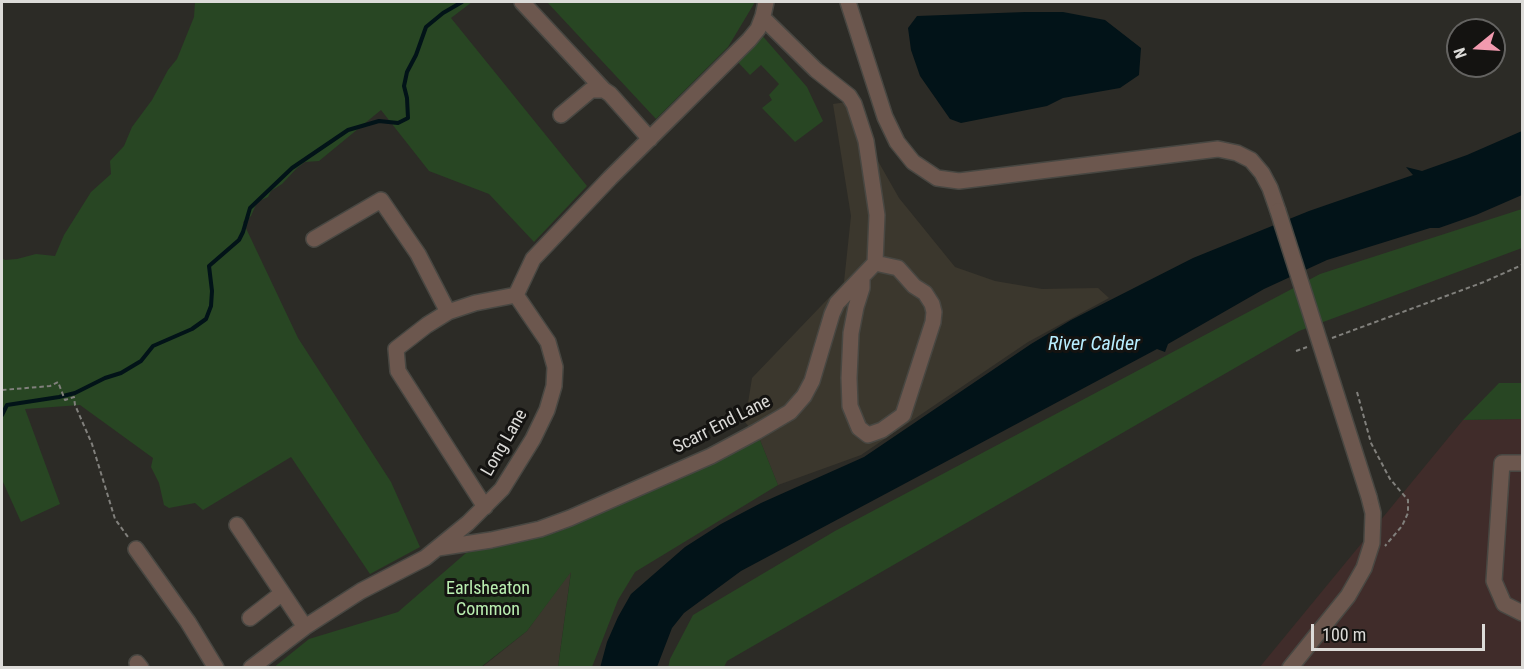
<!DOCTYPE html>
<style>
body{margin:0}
#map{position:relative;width:1524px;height:669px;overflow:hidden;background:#2c2b26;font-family:"Roboto Condensed",sans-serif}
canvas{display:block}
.frame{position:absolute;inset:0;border:3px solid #dcdbd8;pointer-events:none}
.north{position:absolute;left:1446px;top:18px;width:60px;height:60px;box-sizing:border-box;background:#141311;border:2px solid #646361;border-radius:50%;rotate:252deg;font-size:16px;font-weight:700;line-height:24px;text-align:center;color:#dcdbd8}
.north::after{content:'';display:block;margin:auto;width:21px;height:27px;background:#f29aaf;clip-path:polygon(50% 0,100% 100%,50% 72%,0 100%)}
.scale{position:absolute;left:1311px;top:624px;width:174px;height:27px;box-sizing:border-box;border:3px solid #dcdbd8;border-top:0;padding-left:8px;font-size:18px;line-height:21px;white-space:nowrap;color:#dcdbd8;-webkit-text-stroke:4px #141311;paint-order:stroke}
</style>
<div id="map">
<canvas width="1524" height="669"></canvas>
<div class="frame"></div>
<div class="north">N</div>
<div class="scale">100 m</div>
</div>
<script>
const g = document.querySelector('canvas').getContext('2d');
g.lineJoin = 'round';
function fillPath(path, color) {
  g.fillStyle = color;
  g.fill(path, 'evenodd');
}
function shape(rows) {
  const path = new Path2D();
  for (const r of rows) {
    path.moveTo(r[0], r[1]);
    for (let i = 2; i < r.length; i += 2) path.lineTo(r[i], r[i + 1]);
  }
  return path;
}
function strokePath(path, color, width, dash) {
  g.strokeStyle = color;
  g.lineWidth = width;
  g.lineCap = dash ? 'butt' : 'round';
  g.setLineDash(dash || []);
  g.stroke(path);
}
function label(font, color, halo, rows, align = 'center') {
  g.font = font + ' "Roboto Condensed",sans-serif';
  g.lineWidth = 6;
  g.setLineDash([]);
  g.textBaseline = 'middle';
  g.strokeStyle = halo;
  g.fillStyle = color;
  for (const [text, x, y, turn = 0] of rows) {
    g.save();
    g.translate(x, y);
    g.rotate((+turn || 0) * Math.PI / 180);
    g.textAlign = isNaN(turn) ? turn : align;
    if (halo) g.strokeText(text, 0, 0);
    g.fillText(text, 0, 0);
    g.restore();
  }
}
const commercial = shape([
 [1522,419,1522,667,1259,668,1463,420]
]);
const built = shape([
 [860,100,874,154,899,198,955,267,995,281,1042,289,1098,288,1109,298,1028,342,861,455,778,485,760,440,745,422,752,378,844,282,851,216,833,104],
 [571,571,558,667,481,668,527,631]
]);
const green = shape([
 [195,2,472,2,451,18,587,186,534,242,489,194,429,171,381,110,319,161,305,162,297,168,282,184,271,191,268,197,257,202,251,216,243,222,298,338,391,482,420,547,370,574,291,457,203,510,195,503,169,508,164,505,159,483,151,467,153,458,80,405,25,409,60,504,21,522,3,482,2,482,2,258,5,260,17,259,36,254,55,256,64,235,91,192,111,174,110,161,124,146,132,127,152,100,168,70,177,59,194,17],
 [547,2,755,2,728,47,656,119],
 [760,33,807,87,823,121,795,142,762,108,772,100,769,95,779,84,761,65,750,75,734,58],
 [1522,209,1522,248,1299,331,727,661,724,667,668,668,670,659,693,615,835,531,1320,274],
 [1499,383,1522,383,1522,419,1463,420],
 [760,440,778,485,635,572,618,600,592,667,558,667,571,572,527,631,481,667,273,668,309,639,398,612,466,553,558,532]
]);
const water = shape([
 [1025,12,1063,12,1105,20,1141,48,1139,75,1120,88,1063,98,1047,106,961,123,950,119,920,76,911,50,908,28,917,16],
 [1522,131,1522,195,1476,215,1439,228,1430,228,1327,260,1264,289,1168,344,1165,352,1157,349,741,571,684,613,672,628,657,667,600,668,607,642,618,617,631,594,685,547,721,524,761,503,864,457,1031,344,1071,320,1193,258,1309,211,1413,175,1406,167,1422,171,1467,155]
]);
const stream = shape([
 [2,415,7,405,59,397,75,393,105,378,121,373,141,361,153,346,192,329,206,319,211,306,212,291,209,266,239,240,243,232,250,208,292,168,348,130,379,121,398,123,408,118,407,98,404,86,407,72,416,55,426,27,443,13,462,2]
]);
const path = shape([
 [1332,338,1484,282,1522,265],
 [1296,351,1307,347],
 [2,390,50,386,58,382,65,400,74,397,75,405,92,444,115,519,128,537],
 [1357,392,1371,443,1390,479,1408,500,1408,513,1402,526,1385,546]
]);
const minor = shape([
 [522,2,604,90],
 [848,2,885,117,897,142,913,162,937,178,959,181,1218,149,1237,153,1251,160,1262,173,1270,188,1278,211],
 [561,115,591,90,604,90,610,94,650,139],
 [314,239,381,200,418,254,448,312],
 [862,278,862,288,856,307,851,333,849,378,850,406,859,428,868,435,882,430,903,415,933,322,934,312,932,304,925,293,914,286,898,268,875,263],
 [1522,463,1502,463,1494,581,1504,604,1522,613],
 [485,507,398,371,396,349,427,325,448,312,475,303,516,295],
 [237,525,305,627],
 [438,548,491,540,540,529,570,518,711,456,756,432,790,412,804,396,812,381,832,314,837,303,875,263,877,215,866,141,854,104,849,96,816,70,763,18],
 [136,549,188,622,216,668],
 [250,618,281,594],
 [137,663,141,668],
 [251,668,305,627,361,591,425,558,468,523,502,489,533,439,547,410,554,386,555,367,548,342,516,295,533,259,610,178,749,40,758,29,763,16,766,2],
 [1290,668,1348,596,1364,568,1372,543,1373,513,1369,497]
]);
const minorBridge = shape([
 [1278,211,1369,497]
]);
const streetNames = [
 ["Scarr End Lane",722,425,-27],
 ["Long Lane",505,443,-60]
];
const parkNames = [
 ["Earlsheaton",488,589],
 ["Common",488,610]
];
const waterNames = [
 ["River Calder",1094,345]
];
fillPath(commercial, '#402c2a');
fillPath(built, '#3b372d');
fillPath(green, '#284623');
fillPath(water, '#021318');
strokePath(stream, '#021318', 4);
strokePath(minor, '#484742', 18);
strokePath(path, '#81807c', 2, [4.5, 3]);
strokePath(minor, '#6c574e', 15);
strokePath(minorBridge, '#484742', 18, []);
strokePath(minorBridge, '#6c574e', 15);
label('18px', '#dcdbd8', '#141311', streetNames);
label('18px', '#baefb1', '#141311', parkNames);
label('italic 20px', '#b8eeff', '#141311', waterNames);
</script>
